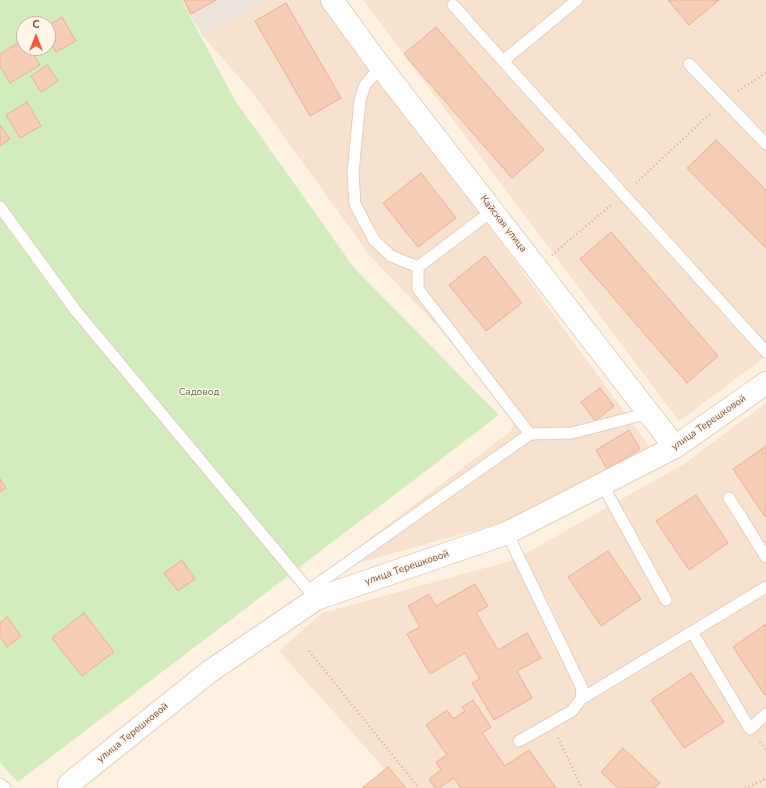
<!DOCTYPE html>
<meta charset="utf-8">
<style>
body{margin:0}
#map{position:relative;width:766px;height:788px;overflow:hidden;background:#fef1e1;font-family:"Nunito Sans",sans-serif}
canvas{display:block}
.north{position:absolute;left:16px;top:16px;width:40px;height:40px;box-sizing:border-box;background:#fff5e8;border:1px solid #c8b5a7;border-radius:50%;rotate:0deg;font-size:11px;font-weight:700;line-height:16px;text-align:center;color:#765546}
.north::after{content:'';display:block;margin:auto;width:14px;height:18px;background:#f15b3c;clip-path:polygon(50% 0,100% 100%,50% 72%,0 100%)}
</style>
<div id="map">
<canvas width="766" height="788"></canvas>
<div class="north">С</div>
</div>
<script>
const g = document.querySelector('canvas').getContext('2d');
g.lineJoin = 'round';
function fillPath(path, color) {
  g.fillStyle = color;
  g.fill(path, 'evenodd');
}
function shape(rows) {
  const path = new Path2D();
  for (const r of rows) {
    path.moveTo(r[0], r[1]);
    for (let i = 2; i < r.length; i += 2) path.lineTo(r[i], r[i + 1]);
  }
  return path;
}
function strokePath(path, color, width, dash) {
  g.strokeStyle = color;
  g.lineWidth = width;
  g.lineCap = dash ? 'butt' : 'round';
  g.setLineDash(dash || []);
  g.stroke(path);
}
function label(font, color, halo, rows, align = 'center') {
  g.font = font + ' "Nunito Sans",sans-serif';
  g.lineWidth = 3;
  g.setLineDash([]);
  g.textBaseline = 'middle';
  g.strokeStyle = halo;
  g.fillStyle = color;
  for (const [text, x, y, turn = 0] of rows) {
    g.save();
    g.translate(x, y);
    g.rotate((+turn || 0) * Math.PI / 180);
    g.textAlign = isNaN(turn) ? turn : align;
    if (halo) g.strokeText(text, 0, 0);
    g.fillText(text, 0, 0);
    g.restore();
  }
}
const residential = shape([
 [182,0,325,0,652,450,501,523,326,572,511,431,517,408,370,256,252,92,202,35],
 [363,0,766,0,766,356,679,421],
 [766,403,766,788,402,788,279,651,322,613,514,560,684,464]
]);
const industrial = shape([
 [181,0,265,0,205,35,190,16]
]);
const green = shape([
 [0,0,181,0,236,102,355,269,499,415,18,782,0,763],
 [24,24,48,24,48,48,24,48]
]);
const building = shape([
 [184,0,216,0,191,14,184,0],
 [668,0,719,0,689,25,668,0],
 [286,3,341,98,310,116,255,21,286,3],
 [62,17,76,41,56,52,48,39,48,26,62,17],
 [436,27,544,150,512,178,404,54,436,27],
 [24,39,24,48,29,48,40,65,10,83,0,66,0,54,24,39],
 [47,65,58,81,41,92,31,76,47,65],
 [27,102,41,126,20,138,6,115,27,102],
 [0,125,10,139,0,146,0,125],
 [716,140,766,190,766,248,687,168,716,140],
 [421,173,456,218,418,247,383,203,421,173],
 [611,232,718,356,687,383,580,259,611,232],
 [485,256,522,303,486,331,449,285,485,256],
 [600,388,614,406,595,421,581,402,600,388],
 [629,430,640,449,607,469,596,450,629,430],
 [766,446,766,516,765,517,733,469,766,446],
 [0,479,6,488,0,492,0,479],
 [696,495,728,543,689,570,656,521,696,495],
 [608,551,641,599,601,626,568,577,608,551],
 [182,560,195,579,178,591,164,573,182,560],
 [475,584,488,606,476,613,498,650,527,633,541,658,517,671,532,698,494,720,472,683,480,679,465,653,430,674,407,634,420,627,408,606,429,594,436,606,475,584],
 [84,613,114,652,82,676,52,638,84,613],
 [7,617,21,636,7,647,0,637,0,623,7,617],
 [766,624,766,694,765,695,733,647,766,624],
 [691,673,724,722,684,748,651,700,691,673],
 [473,700,491,727,482,733,505,766,529,750,556,788,461,788,454,778,439,788,435,788,429,779,441,770,436,762,447,755,426,725,447,710,453,719,465,711,462,707,473,700],
 [623,748,660,783,655,788,618,788,601,772,623,748],
 [388,767,406,788,362,788,388,767]
]);
const path = shape([
 [738,91,766,73],
 [636,183,712,112],
 [552,255,611,205],
 [309,651,419,788],
 [558,738,582,788],
 [760,742,766,750],
 [745,788,766,779]
]);
const lane = shape([
 [577,0,503,61,766,352],
 [453,5,503,61],
 [689,64,766,144],
 [381,66,365,85,360,100,353,173,355,204,374,240,391,256,418,267],
 [0,207,76,311,316,599],
 [492,211,418,267,418,289,530,434,572,433,649,413],
 [602,484,666,600],
 [729,498,766,557],
 [507,533,582,688,581,699,572,711,519,741],
 [309,590,530,434],
 [692,632,750,729,766,714],
 [581,699,766,587],
 [0,784,5,788]
]);
const street = shape([
 [332,0,374,58,675,447],
 [70,788,69,784,209,672,316,599,507,533,675,447,766,383]
]);
const streetNames = [
 ["Кайская улица",503,224,52],
 ["улица Терешковой",709,423,-35],
 ["улица Терешковой",407,568,-19],
 ["улица Терешковой",133,733,-39]
];
const parkNames = [
 ["Садовод",199,393]
];
fillPath(residential, '#f6e2ce');
fillPath(industrial, '#ece3dc');
fillPath(green, '#d3ecbe');
fillPath(building, '#f5ccb6');
strokePath(building, '#e9b195', 1);
strokePath(lane, '#e4cebf', 13);
strokePath(street, '#e4cebf', 24);
strokePath(path, '#daaf9a', 2.5, [1, 3]);
strokePath(lane, '#fff', 11);
strokePath(street, '#fff', 22);
label('10px', '#765546', '#fff5e8', streetNames);
label('10px', '#50773b', '#fff5e8', parkNames);
</script>
